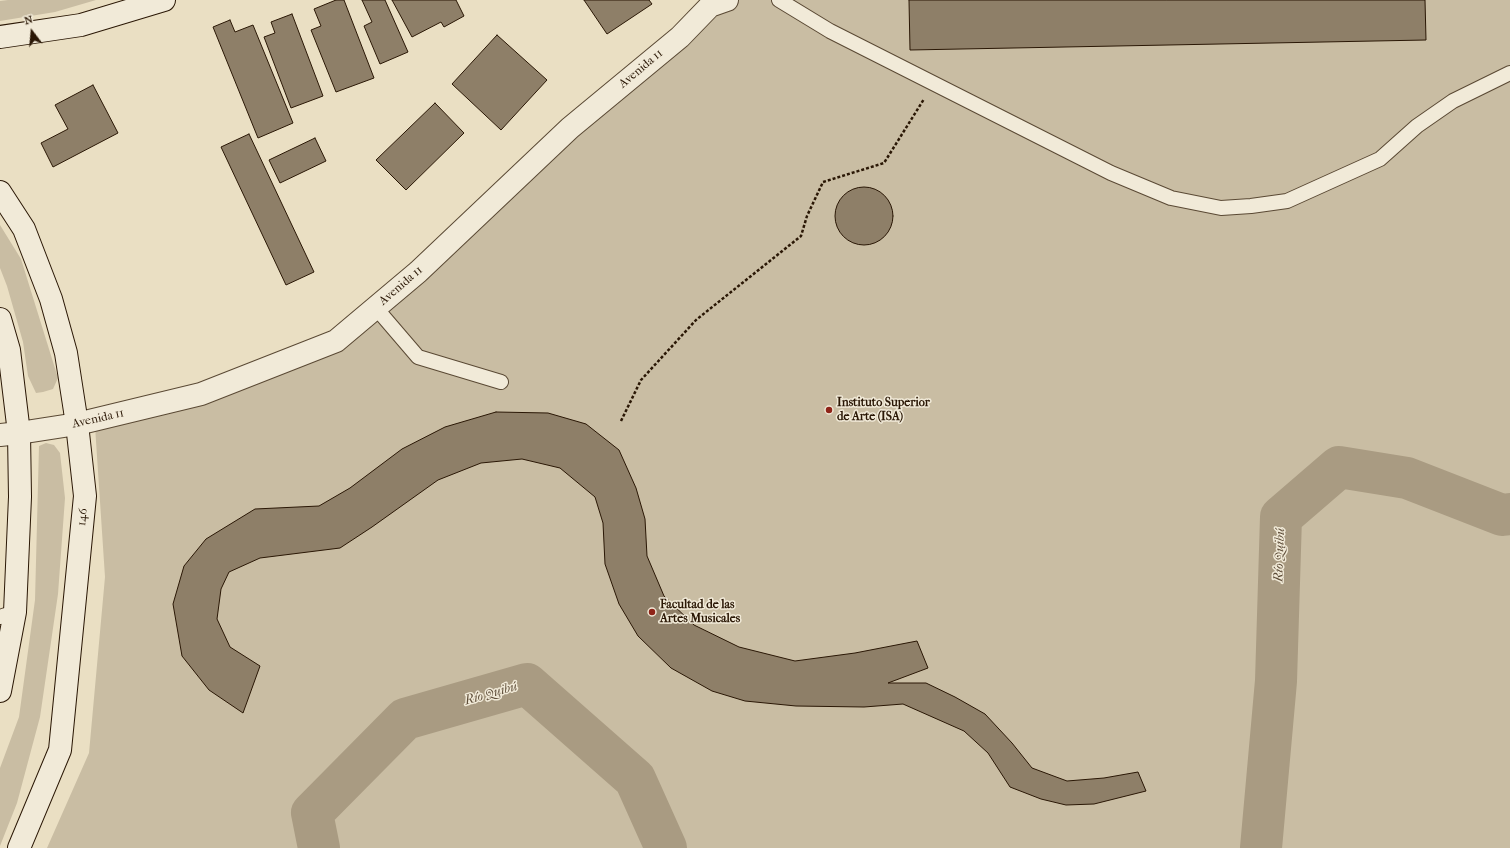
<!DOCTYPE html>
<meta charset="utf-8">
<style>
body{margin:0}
#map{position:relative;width:1510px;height:848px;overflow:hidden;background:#eadfc3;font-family:"IM FELL French Canon",serif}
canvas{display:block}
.north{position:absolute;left:12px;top:12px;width:40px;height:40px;-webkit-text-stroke:3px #f1ead8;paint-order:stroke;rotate:344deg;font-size:11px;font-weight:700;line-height:16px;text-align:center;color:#2a1705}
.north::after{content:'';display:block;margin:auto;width:14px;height:18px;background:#2a1705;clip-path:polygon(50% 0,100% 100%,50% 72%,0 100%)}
</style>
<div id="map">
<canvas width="1510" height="848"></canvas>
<div class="north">N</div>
</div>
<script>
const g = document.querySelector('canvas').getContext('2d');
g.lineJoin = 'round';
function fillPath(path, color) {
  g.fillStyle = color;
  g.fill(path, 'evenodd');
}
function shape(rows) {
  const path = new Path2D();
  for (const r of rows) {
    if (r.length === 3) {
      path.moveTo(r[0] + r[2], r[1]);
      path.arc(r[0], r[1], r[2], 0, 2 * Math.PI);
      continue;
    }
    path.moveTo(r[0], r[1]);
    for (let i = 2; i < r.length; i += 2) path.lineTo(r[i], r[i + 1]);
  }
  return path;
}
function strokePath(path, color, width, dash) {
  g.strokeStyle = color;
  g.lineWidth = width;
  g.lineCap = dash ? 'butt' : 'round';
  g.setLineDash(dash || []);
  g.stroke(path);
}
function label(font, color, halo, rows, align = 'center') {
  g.font = font + ' "IM FELL French Canon",serif';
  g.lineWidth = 3;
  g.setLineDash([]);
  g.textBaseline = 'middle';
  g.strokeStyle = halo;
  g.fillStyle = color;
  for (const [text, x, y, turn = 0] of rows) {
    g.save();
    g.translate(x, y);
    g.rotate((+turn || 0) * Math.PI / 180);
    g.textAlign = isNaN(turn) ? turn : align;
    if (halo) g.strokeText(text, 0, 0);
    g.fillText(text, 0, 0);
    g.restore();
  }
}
const green = shape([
 [8,0,96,0,55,12,0,21,0,1],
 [727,0,1510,0,1510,848,47,848,89,753,105,577,95,426,336,341],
 [0,225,21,259,58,378,53,389,43,392,36,393,28,376,23,342,7,286,0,268],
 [46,443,54,445,60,453,65,498,58,594,40,717,17,803,0,846,0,768,19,717,35,600,39,446]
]);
const river = shape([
 [319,848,312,813,405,719,527,684,635,779,666,848],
 [1261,848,1276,681,1281,517,1339,467,1407,478,1502,515,1510,514]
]);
const building = shape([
 [336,0,344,0,374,78,336,92,311,30,321,26,314,9,336,0],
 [362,0,385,0,408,52,380,64,364,26,372,22,362,0],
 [392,0,456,0,464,16,444,27,441,22,412,37,392,0],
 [584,0,649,0,652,4,607,34,584,0],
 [909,0,1425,0,1426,40,910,50,909,0],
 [292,14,323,96,291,108,264,37,275,33,271,22,292,14],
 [230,20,235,32,253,25,293,123,258,138,213,27,230,20],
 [497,35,547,80,501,130,452,84,497,35],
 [93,85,118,133,53,167,41,143,68,129,55,105,93,85],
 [435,103,464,133,406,190,376,160,435,103],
 [249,134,314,272,286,285,221,147,249,134],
 [315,138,326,161,280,183,269,160,315,138],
 [864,216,29],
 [496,412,548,413,586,424,619,450,636,488,645,519,647,556,664,596,694,625,739,647,795,661,855,653,917,641,928,668,888,683,926,683,955,697,985,714,1012,743,1032,768,1067,781,1104,778,1138,772,1146,791,1094,804,1066,805,1041,799,1010,787,988,753,964,731,903,704,864,707,796,706,745,701,712,691,671,668,638,636,619,604,605,564,603,523,595,497,560,468,522,459,481,463,438,480,372,527,340,548,260,558,229,572,221,589,217,619,230,647,260,666,243,713,209,690,182,656,173,604,184,566,206,539,255,509,319,506,350,488,402,449,445,427,496,412]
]);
const path = shape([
 [621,421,641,380,696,320,801,236,807,216,823,182,884,163,924,99]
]);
const service = shape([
 [779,0,830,31,1111,173,1171,198,1221,208,1251,206,1287,201,1380,159,1417,126,1453,101,1510,73],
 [376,308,418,357,501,382],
 [0,617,15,612]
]);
const minor = shape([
 [77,424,201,394,336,341,418,272,570,128,680,37,710,6,727,0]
]);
const tertiary = shape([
 [0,435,19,433,77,424]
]);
const secondary = shape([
 [0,37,81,25,164,0],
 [0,192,24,229,51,299,66,353,77,424,85,496,60,750,19,848],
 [0,319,9,350,19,433,20,497,15,612,0,691]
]);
const markers = [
 [829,410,4,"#8f2418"],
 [652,612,4,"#8f2418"]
];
const streetNames = [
 ["Avenida 11",641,69,-40],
 ["Avenida 11",401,286,-41],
 ["Avenida 11",98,419,-13],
 ["146",83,517,-84]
];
const poiNames = [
 ["Instituto Superior",837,403],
 ["de Arte (ISA)",837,417],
 ["Facultad de las",660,605],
 ["Artes Musicales",660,619]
];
const waterNames = [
 ["Río Quibú",1280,555,-88],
 ["Río Quibú",491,694,-16]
];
fillPath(green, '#c9bda3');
strokePath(river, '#a99b82', 42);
fillPath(building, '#8e7f68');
strokePath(building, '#2a1705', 1);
strokePath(service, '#5a4934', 16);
strokePath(minor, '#5a4934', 24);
strokePath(tertiary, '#5a4934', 24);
strokePath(secondary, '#2a1705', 24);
strokePath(path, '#2a1705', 2.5, [3, 2]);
strokePath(service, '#f1ead8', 14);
strokePath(minor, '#f1ead8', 22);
strokePath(tertiary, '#f1ead8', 22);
strokePath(secondary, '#f1ead8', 22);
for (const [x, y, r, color] of markers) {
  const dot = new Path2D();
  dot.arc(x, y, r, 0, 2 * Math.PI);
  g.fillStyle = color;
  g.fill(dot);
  strokePath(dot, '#f1ead8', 1.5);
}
label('12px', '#2a1705', '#f1ead8', streetNames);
label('bold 12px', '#2a1705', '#f1ead8', poiNames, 'left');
label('italic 13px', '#5d4c37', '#f1ead8', waterNames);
</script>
